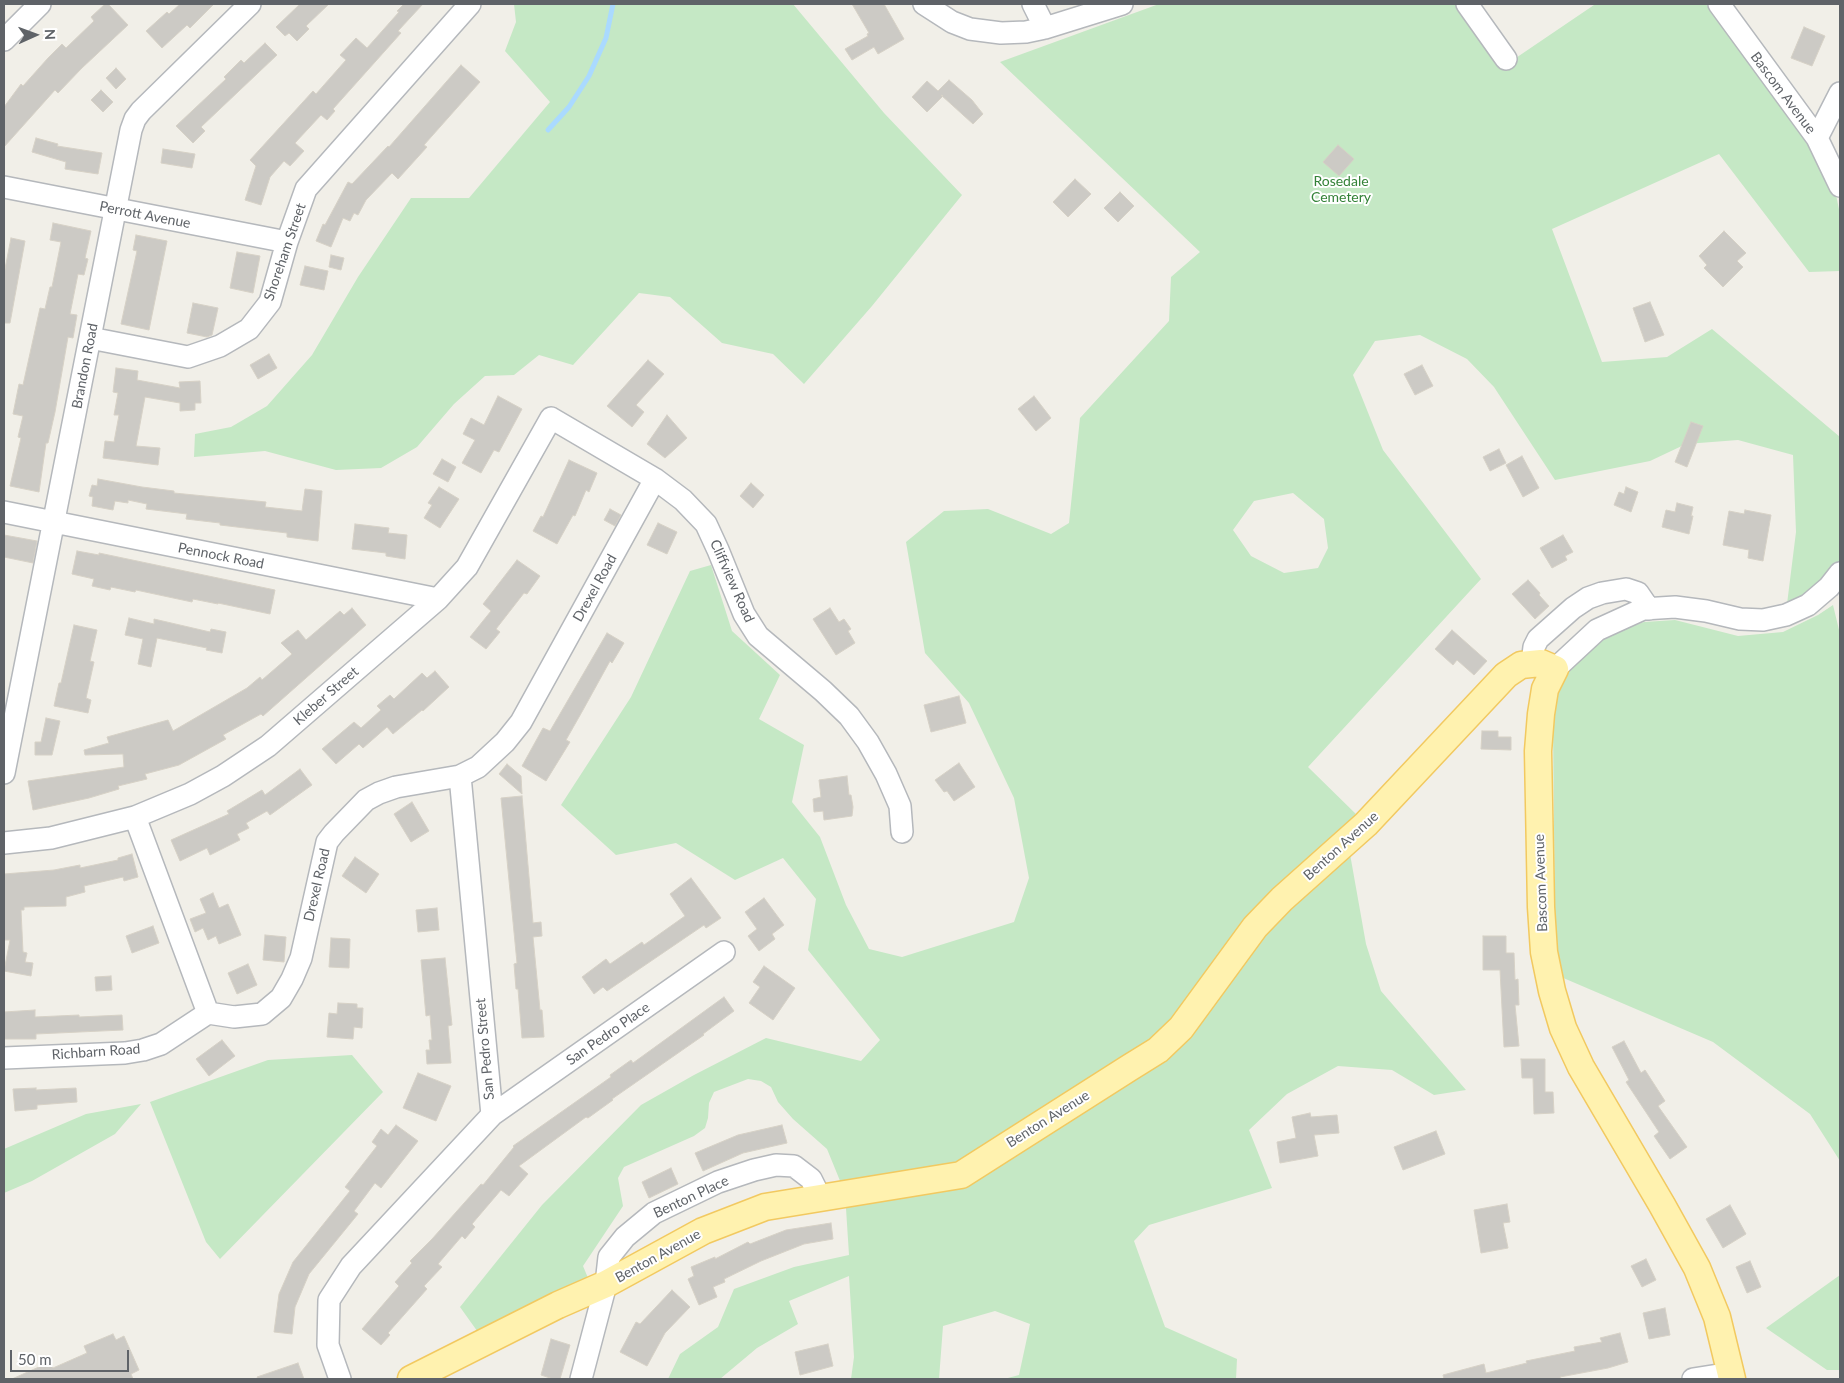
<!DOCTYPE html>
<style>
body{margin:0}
#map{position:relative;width:1844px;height:1383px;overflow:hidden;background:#f1efe8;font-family:Lato,sans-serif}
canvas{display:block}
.frame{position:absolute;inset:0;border:5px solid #5f6368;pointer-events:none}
.north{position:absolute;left:10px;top:10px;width:50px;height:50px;-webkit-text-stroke:4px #fff;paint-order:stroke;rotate:88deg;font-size:14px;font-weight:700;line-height:20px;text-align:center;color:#5f6368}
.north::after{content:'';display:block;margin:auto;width:18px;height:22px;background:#5f6368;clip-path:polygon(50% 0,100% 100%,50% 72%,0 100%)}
.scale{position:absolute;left:10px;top:1350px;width:119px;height:22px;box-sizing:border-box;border:2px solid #5f6368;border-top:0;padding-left:6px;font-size:15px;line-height:18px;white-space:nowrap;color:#5f6368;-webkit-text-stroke:4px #fff;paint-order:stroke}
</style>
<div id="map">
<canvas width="1844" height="1383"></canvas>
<div class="frame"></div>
<div class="north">N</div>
<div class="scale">50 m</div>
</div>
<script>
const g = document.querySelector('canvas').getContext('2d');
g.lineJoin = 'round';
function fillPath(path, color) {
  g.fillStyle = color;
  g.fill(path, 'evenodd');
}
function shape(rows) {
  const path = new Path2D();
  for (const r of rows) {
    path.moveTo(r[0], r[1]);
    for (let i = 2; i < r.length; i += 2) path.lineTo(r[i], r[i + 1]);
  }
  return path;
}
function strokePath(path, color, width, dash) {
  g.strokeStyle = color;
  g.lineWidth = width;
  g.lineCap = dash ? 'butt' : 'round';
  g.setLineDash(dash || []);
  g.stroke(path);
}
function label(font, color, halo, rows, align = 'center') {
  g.font = font + ' Lato,sans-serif';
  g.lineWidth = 4;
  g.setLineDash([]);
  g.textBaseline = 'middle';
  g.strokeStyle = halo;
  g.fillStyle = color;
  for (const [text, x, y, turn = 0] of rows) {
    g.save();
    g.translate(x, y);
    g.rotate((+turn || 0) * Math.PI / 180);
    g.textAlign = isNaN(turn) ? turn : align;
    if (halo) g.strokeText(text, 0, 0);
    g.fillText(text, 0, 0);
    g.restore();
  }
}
const green = shape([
 [514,4,793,4,884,113,962,195,872,306,804,384,773,354,722,343,670,297,639,293,573,365,539,355,514,375,485,376,454,404,417,447,381,468,336,470,265,451,194,457,195,434,231,427,267,406,312,355,358,277,411,198,469,198,550,102,505,51,516,22],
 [1159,4,1458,4,1504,66,1594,5,1594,4,1706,4,1819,157,1835,190,1840,214,1840,271,1809,272,1719,154,1552,229,1602,362,1667,357,1712,329,1840,437,1840,568,1825,585,1787,604,1796,532,1793,455,1738,440,1686,444,1650,461,1555,480,1494,387,1467,359,1420,335,1375,341,1353,375,1383,450,1481,579,1308,767,1359,817,1350,854,1366,944,1381,991,1466,1090,1434,1095,1392,1070,1338,1066,1287,1094,1249,1130,1272,1188,1149,1225,1134,1241,1165,1327,1237,1359,1236,1379,1004,1379,1019,1375,1030,1324,995,1311,943,1326,939,1379,851,1379,854,1357,849,1276,789,1301,798,1324,757,1348,720,1379,668,1379,680,1354,718,1327,734,1289,794,1267,849,1255,845,1193,827,1149,793,1119,778,1102,771,1087,761,1081,748,1079,714,1092,709,1103,708,1118,705,1128,694,1136,624,1167,618,1178,623,1206,583,1266,593,1290,485,1342,460,1307,542,1205,641,1105,694,1075,766,1038,861,1061,880,1040,808,950,816,899,783,858,735,880,676,843,616,855,561,805,631,697,690,571,711,565,732,631,780,675,759,719,804,745,792,802,820,837,846,905,869,949,902,957,1014,922,1029,878,1014,798,969,703,925,653,906,542,944,511,988,509,1051,534,1069,523,1080,418,1169,321,1171,277,1200,252,1000,62],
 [1293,493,1324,519,1328,548,1318,568,1284,573,1251,556,1233,530,1254,501],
 [1833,605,1840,634,1840,1161,1810,1114,1713,1042,1561,977,1555,923,1553,726,1556,692,1577,655,1610,634,1644,622,1675,620,1738,636,1783,632,1818,615],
 [352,1055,383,1092,220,1259,206,1242,150,1102,268,1060],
 [141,1104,115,1134,32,1181,4,1193,4,1149,86,1114],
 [1840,1275,1840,1370,1827,1370,1766,1328]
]);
const stream = shape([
 [548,130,569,107,589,76,606,38,613,4]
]);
const building = shape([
 [105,4,108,4,128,25,82,68,58,93,55,90,4,147,4,107,21,84,23,86,48,58,62,44,66,48,94,21,91,17,105,4],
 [180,4,214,4,190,28,187,25,162,48,146,31,167,12,169,14,180,4],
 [300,4,329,4,306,26,309,29,297,41,289,33,285,36,276,27,300,4],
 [404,4,423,4,398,31,401,33,333,109,335,111,327,120,321,115,295,143,304,151,290,166,284,161,270,177,261,205,245,200,256,166,250,160,313,91,316,94,346,60,340,55,356,38,367,48,399,12,397,11,404,4],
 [852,4,884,4,904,39,878,54,874,47,852,60,845,49,868,36,867,34,869,33,852,4],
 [1804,27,1825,36,1812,66,1791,58,1804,27],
 [265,43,277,55,201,127,205,131,193,143,176,126,226,79,224,77,241,60,244,63,265,43],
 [461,65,480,82,424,145,427,147,398,179,392,173,366,200,358,215,354,213,350,221,343,218,331,247,316,241,323,224,325,225,348,182,352,184,388,146,389,147,461,65],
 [116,68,126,79,116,89,106,78,116,68],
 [949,80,972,100,983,114,973,124,941,95,943,96,927,112,912,97,927,81,938,91,949,80],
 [101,90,113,102,103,112,91,100,101,90],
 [36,138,58,144,57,146,102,153,98,174,65,169,66,162,32,152,36,138],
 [1338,145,1354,159,1339,176,1323,162,1338,145],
 [163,149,195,154,192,168,161,163,163,149],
 [1075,179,1091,194,1068,217,1053,202,1075,179],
 [1120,192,1134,206,1118,222,1104,208,1120,192],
 [53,223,91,231,85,258,88,259,84,275,78,274,70,314,77,315,73,338,68,337,55,412,48,443,46,443,39,492,10,486,21,438,18,437,23,416,13,414,19,384,23,385,40,308,45,309,50,287,52,287,61,242,50,240,53,223],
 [1724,231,1746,253,1737,261,1743,267,1723,287,1704,268,1707,265,1699,256,1724,231],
 [136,235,167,241,149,330,121,324,137,251,133,250,136,235],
 [11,238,25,241,10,323,4,323,4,274,11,238],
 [237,252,260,256,253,293,230,288,237,252],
 [331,255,344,258,341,270,329,267,331,255],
 [305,266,328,271,324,290,300,285,305,266],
 [1650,302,1664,335,1645,342,1633,308,1650,302],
 [193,303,218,308,212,335,207,337,187,333,193,303],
 [269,354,277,368,258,379,250,365,269,354],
 [648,360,664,374,636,405,644,412,632,427,607,406,648,360],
 [1422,365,1433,386,1415,395,1404,374,1422,365],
 [116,368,138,371,137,380,180,388,179,382,200,381,201,403,195,403,195,410,180,411,180,403,145,397,136,446,160,448,158,465,103,458,105,441,114,442,119,415,114,415,118,393,113,392,116,368],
 [498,396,522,409,499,452,494,450,481,473,462,463,475,440,463,434,471,418,484,425,498,396],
 [1034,396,1051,418,1036,431,1018,409,1034,396],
 [667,415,687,438,665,458,647,444,667,415],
 [1691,422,1703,426,1687,467,1675,462,1691,422],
 [1499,449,1506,463,1490,471,1483,457,1499,449],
 [1522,456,1539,488,1523,497,1506,465,1522,456],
 [442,459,456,467,448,482,433,474,442,459],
 [569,460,597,473,589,492,586,490,575,516,573,515,557,544,533,531,541,516,543,517,569,460],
 [98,479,142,487,174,491,174,493,266,502,265,507,302,511,305,489,322,491,318,541,287,537,287,533,220,525,220,523,186,519,187,514,146,509,147,504,128,500,128,503,115,501,113,510,92,506,93,497,89,496,92,485,97,486,98,479],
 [751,483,764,495,753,508,740,496,751,483],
 [439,487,459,499,440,528,424,518,432,505,428,503,439,487],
 [1626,487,1638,492,1631,512,1614,505,1619,492,1624,494,1626,487],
 [1677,503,1693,507,1691,516,1693,516,1689,534,1662,527,1666,510,1675,512,1677,503],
 [610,509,621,515,615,526,604,520,610,509],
 [1745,510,1771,515,1763,561,1748,558,1749,550,1723,545,1729,511,1744,514,1745,510],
 [658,523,677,532,667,554,647,545,658,523],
 [355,524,389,528,388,533,407,535,405,559,386,556,386,553,352,549,355,524],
 [4,535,37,541,33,563,4,557,4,535],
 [1563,535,1573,552,1565,556,1567,560,1552,568,1540,548,1563,535],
 [77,551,99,555,99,553,275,590,270,614,218,603,218,604,193,599,192,602,136,590,135,592,111,587,110,590,92,586,94,579,72,574,77,551],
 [517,560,540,576,527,594,524,593,496,629,500,632,486,649,470,637,491,611,483,604,517,560],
 [1528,580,1540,593,1539,595,1549,606,1535,619,1512,594,1528,580],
 [352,608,366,625,263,716,261,714,223,735,226,739,179,765,145,774,147,779,118,786,119,789,89,798,33,810,28,781,124,767,123,754,85,755,84,750,109,743,107,737,168,720,173,731,247,688,260,677,262,680,292,654,281,643,298,630,306,640,340,611,344,615,352,608],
 [830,608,839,622,844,619,851,629,848,631,855,643,836,655,813,619,830,608],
 [129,618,154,624,154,619,210,632,211,629,226,632,222,653,206,650,207,648,157,638,151,667,138,664,143,639,125,635,129,618],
 [74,625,97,630,90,661,94,662,86,698,91,700,88,713,54,706,59,683,61,683,74,625],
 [1452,630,1487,661,1474,675,1457,660,1453,665,1435,649,1452,630],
 [607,633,624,643,612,663,610,661,583,710,566,740,570,742,546,781,522,766,543,728,550,731,607,633],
 [435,671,449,687,423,711,422,710,393,734,387,727,363,748,359,744,336,764,322,749,354,722,361,728,381,710,377,706,390,695,394,699,422,673,427,678,435,671],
 [959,696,966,723,931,732,924,705,959,696],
 [46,718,60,721,52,755,35,755,35,742,41,742,46,718],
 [1482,731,1498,731,1498,737,1511,737,1511,750,1481,749,1482,731],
 [959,763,975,787,954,801,947,791,944,792,935,780,959,763],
 [507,764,521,776,522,794,499,774,507,764],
 [300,769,312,785,270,815,267,811,246,823,249,828,237,834,240,840,210,855,207,848,180,861,171,840,229,814,227,811,262,790,265,795,300,769],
 [847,776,849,795,851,795,853,807,852,816,824,820,823,811,814,812,813,799,821,797,819,780,847,776],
 [522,796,533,923,541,922,542,936,533,937,540,1010,542,1010,544,1037,522,1038,518,989,516,989,514,964,517,963,501,798,522,796],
 [412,802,429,831,411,842,394,814,412,802],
 [132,854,138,877,124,881,123,877,84,886,85,892,66,897,66,906,24,907,24,910,21,910,23,952,27,953,25,962,33,963,31,976,4,971,10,940,4,940,4,874,54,870,80,865,80,868,118,860,118,858,132,854],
 [355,857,379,874,366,893,342,876,355,857],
 [691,878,721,918,706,928,704,925,607,991,603,987,594,994,582,977,606,959,610,964,642,942,644,945,685,916,670,894,691,878],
 [213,893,219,908,228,904,241,935,219,944,216,936,208,940,203,928,195,932,190,919,206,913,200,899,213,893],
 [764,898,784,925,772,934,775,939,759,951,748,936,757,929,745,912,764,898],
 [437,908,439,930,418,932,416,910,437,908],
 [153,926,159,943,132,953,126,936,153,926],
 [265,935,286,937,284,962,263,960,265,935],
 [1483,936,1506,936,1506,953,1514,953,1515,980,1518,979,1519,1005,1515,1005,1519,1046,1504,1047,1500,970,1483,970,1483,936],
 [331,938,350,939,349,968,329,967,331,938],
 [445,958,452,1025,448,1026,451,1063,427,1064,426,1050,430,1050,429,1040,432,1040,430,1015,426,1016,421,960,445,958],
 [248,964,257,985,237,994,228,973,248,964],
 [764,966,795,988,773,1020,749,1003,760,987,753,982,764,966],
 [111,976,112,990,96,991,95,977,111,976],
 [724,997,734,1011,703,1034,704,1035,612,1099,613,1100,588,1118,586,1117,519,1166,528,1174,509,1196,501,1190,472,1224,475,1227,465,1239,462,1236,438,1264,442,1267,424,1286,427,1289,388,1333,390,1335,381,1345,362,1329,399,1286,395,1282,412,1263,410,1261,432,1239,481,1184,483,1185,514,1147,513,1146,611,1077,610,1075,631,1060,633,1063,724,997],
 [338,1003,357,1004,357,1008,363,1008,362,1028,354,1027,353,1039,327,1037,329,1013,337,1014,338,1003],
 [35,1010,35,1017,79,1015,79,1017,122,1015,123,1030,36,1034,36,1039,4,1039,4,1012,35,1010],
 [222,1040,235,1056,209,1076,196,1059,222,1040],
 [1624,1041,1641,1073,1645,1070,1665,1101,1658,1106,1687,1147,1670,1159,1654,1136,1659,1132,1626,1082,1629,1080,1612,1047,1624,1041],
 [1521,1059,1545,1059,1545,1092,1553,1092,1554,1113,1534,1114,1533,1078,1522,1078,1521,1059],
 [418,1073,451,1086,436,1121,403,1108,418,1073],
 [36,1088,36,1090,76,1088,77,1102,37,1105,37,1109,15,1111,13,1089,36,1088],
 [1310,1113,1311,1117,1337,1115,1339,1133,1314,1135,1318,1156,1280,1163,1277,1142,1296,1138,1292,1117,1310,1113],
 [396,1125,418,1141,381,1188,375,1183,354,1211,358,1214,309,1274,295,1307,292,1334,274,1332,279,1294,293,1262,350,1191,345,1187,377,1146,372,1142,381,1129,388,1135,396,1125],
 [782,1125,787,1143,743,1153,703,1171,695,1153,738,1135,782,1125],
 [1436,1131,1445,1154,1403,1170,1394,1147,1436,1131],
 [671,1168,678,1184,649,1198,642,1182,671,1168],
 [1507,1204,1510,1222,1503,1223,1508,1248,1481,1253,1474,1210,1507,1204],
 [1730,1205,1746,1234,1723,1248,1706,1219,1730,1205],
 [831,1223,833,1239,804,1244,761,1261,724,1279,725,1282,713,1287,717,1297,699,1305,688,1279,694,1276,691,1267,715,1257,715,1259,748,1242,750,1244,786,1230,831,1223],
 [1646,1259,1656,1280,1642,1287,1631,1266,1646,1259],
 [1750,1261,1761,1287,1747,1293,1736,1267,1750,1261],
 [672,1290,690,1307,665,1333,647,1366,620,1352,636,1322,640,1324,672,1290],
 [1665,1308,1670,1335,1649,1339,1643,1313,1665,1308],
 [1620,1333,1628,1362,1608,1368,1560,1377,1561,1379,1444,1379,1443,1375,1484,1364,1486,1373,1527,1363,1526,1361,1575,1351,1574,1347,1602,1342,1600,1338,1620,1333],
 [113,1334,116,1340,124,1336,139,1370,131,1374,133,1379,12,1379,50,1362,53,1368,87,1353,84,1346,113,1334],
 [551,1339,570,1345,560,1379,553,1379,541,1375,551,1339],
 [828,1344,833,1366,800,1375,795,1352,828,1344],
 [298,1363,304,1379,258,1379,257,1377,298,1363]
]);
const minor = shape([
 [924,4,952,22,970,29,1001,33,1026,32,1045,28,1122,4],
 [1033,4,1045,28],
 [1467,4,1506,59],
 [1719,4,1817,138,1840,186],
 [4,40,40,4],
 [1817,138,1840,93],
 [4,187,287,242],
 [90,338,188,357,220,346,249,329,270,302,287,242,306,189,470,4],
 [4,512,438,599],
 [1532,663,1534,647,1538,639,1573,608,1588,598,1602,593,1626,589,1638,593,1649,609],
 [1555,669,1597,630,1643,609,1675,607,1706,611,1740,619,1763,620,1786,615,1808,605,1829,587,1840,573],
 [4,773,131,130,135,119,141,111,250,4],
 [135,817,208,1013,234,1017,262,1014,281,998,292,979,301,958,327,842,334,833,366,800,379,793,396,787,460,776,478,767,505,742,521,722,655,479],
 [4,843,51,838,135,817,190,794,223,776,268,746,438,599,467,567,551,418,655,479,683,500,706,524,718,550,744,614,758,636,823,691,849,716,868,742,886,774,900,806,902,832],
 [4,1058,125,1053,143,1050,161,1044,208,1013],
 [492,1115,724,952],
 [340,1379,328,1345,329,1300,351,1266,492,1115,460,776],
 [581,1379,606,1284,609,1257,625,1237,654,1213,718,1182,754,1170,776,1165,794,1166,811,1179,820,1197],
 [1693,1379,1731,1373]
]);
const major = shape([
 [411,1379,558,1305,606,1284,703,1231,765,1207,961,1175,1129,1068,1158,1050,1181,1028,1255,927,1282,899,1366,824,1506,675,1521,665,1541,663,1555,669,1545,689,1541,714,1538,751,1541,907,1544,952,1552,991,1563,1028,1581,1067,1662,1205,1697,1268,1717,1317,1732,1379]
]);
const streetNames = [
 ["Bascom Avenue",1783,93,53],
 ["Perrott Avenue",145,215,11],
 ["Shoreham Street",285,252,-71],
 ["Brandon Road",85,366,-79],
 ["Pennock Road",221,556,11],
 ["Cliffview Road",732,581,66],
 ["Drexel Road",595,588,-61],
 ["Kleber Street",326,696,-41],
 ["Benton Avenue",1341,846,-42],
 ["Bascom Avenue",1541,883,-92],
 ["Drexel Road",317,885,-77],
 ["San Pedro Place",608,1034,-35],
 ["San Pedro Street",485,1049,-95],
 ["Richbarn Road",96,1052,-4],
 ["Benton Avenue",1048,1119,-32],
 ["Benton Place",691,1197,-25],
 ["Benton Avenue",658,1256,-29]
];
const parkNames = [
 ["Rosedale",1341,181],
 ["Cemetery",1341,197]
];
fillPath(green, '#c5e8c5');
strokePath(stream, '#aadaff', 5);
fillPath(building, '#cccac5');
strokePath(building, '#d6d1c6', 1);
strokePath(minor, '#b5b8bc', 24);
strokePath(major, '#f2c960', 29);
strokePath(minor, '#fff', 21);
strokePath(major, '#fff2af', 26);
label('14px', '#5f6368', '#fff', streetNames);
label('14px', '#348238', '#fff', parkNames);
</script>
